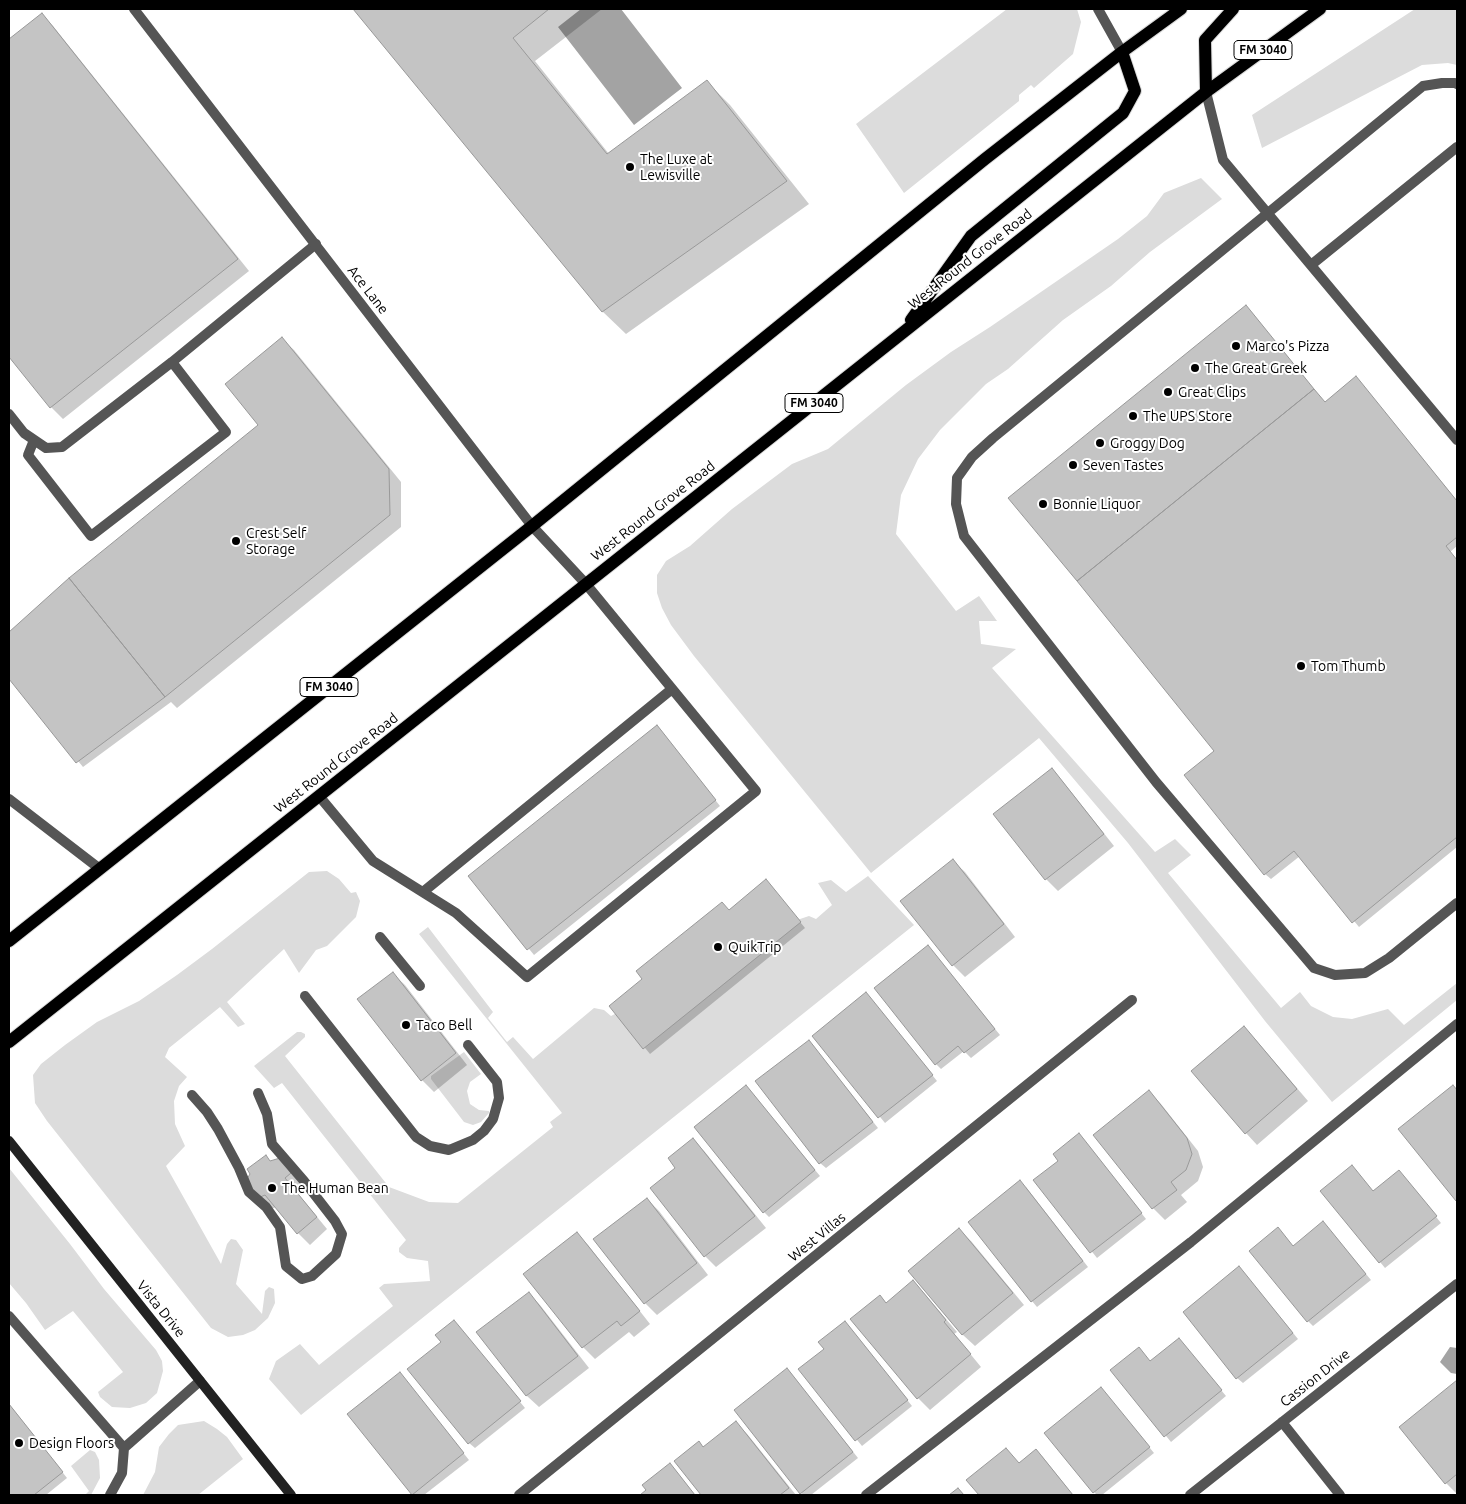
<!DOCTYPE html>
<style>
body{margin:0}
#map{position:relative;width:1466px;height:1504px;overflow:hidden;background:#fff;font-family:Ubuntu,sans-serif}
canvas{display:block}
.frame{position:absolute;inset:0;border:10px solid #000;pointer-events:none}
</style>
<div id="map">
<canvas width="1466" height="1504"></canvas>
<div class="frame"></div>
</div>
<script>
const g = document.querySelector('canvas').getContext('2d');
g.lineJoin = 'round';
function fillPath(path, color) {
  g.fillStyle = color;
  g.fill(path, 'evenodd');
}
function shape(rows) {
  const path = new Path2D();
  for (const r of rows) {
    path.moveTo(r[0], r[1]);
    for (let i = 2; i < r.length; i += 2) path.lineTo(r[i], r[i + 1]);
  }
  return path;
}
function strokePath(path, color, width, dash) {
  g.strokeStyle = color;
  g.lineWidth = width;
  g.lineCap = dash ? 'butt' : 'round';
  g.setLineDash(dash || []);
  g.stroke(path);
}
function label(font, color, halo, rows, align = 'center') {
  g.font = font + ' Ubuntu,sans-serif';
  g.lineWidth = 4;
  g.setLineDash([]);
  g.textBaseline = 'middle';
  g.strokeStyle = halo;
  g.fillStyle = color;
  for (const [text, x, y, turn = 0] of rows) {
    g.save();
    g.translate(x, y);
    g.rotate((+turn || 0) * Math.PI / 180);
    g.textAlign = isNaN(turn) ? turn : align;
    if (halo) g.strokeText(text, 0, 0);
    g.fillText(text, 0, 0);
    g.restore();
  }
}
const green = shape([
 [1007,9,1077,9,1081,22,1073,54,1034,88,1031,85,1019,95,1019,101,904,193,856,124],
 [1415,9,1457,9,1457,65,1448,63,1422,65,1262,148,1252,115],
 [1201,178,1222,199,1150,252,1111,286,1063,320,1008,369,986,384,940,430,918,459,901,495,896,534,956,611,979,596,997,621,979,621,981,644,1016,649,992,668,1155,852,1175,839,1191,855,1168,873,1281,1008,1300,992,1311,1006,1333,1017,1352,1019,1388,1009,1404,1025,1457,983,1457,1000,1332,1102,1265,1021,1128,843,1039,738,871,873,694,656,671,625,662,608,657,593,657,575,666,561,690,546,732,509,792,464,828,449,906,385,951,352,990,327,1118,239,1147,216,1164,193],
 [327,871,339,879,351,893,356,892,360,901,356,917,327,946,316,950,299,973,284,949,227,1002,245,1024,238,1027,220,1007,169,1048,165,1057,187,1077,179,1086,174,1101,175,1124,185,1146,166,1166,221,1264,227,1244,231,1239,236,1240,243,1250,236,1284,262,1314,265,1291,269,1287,274,1289,275,1303,268,1318,255,1330,243,1335,228,1337,211,1328,47,1121,35,1103,33,1075,41,1064,65,1045,97,1022,139,1001,177,975,212,949,309,872],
 [868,876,914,925,301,1415,269,1379,276,1361,300,1344,319,1365,393,1306,379,1288,384,1284,430,1281,428,1261,407,1258,399,1252,399,1248,406,1240,282,1083,274,1088,254,1066,297,1032,301,1032,305,1034,305,1037,285,1056,389,1187,429,1202,458,1203,553,1127,550,1122,562,1113,419,934,428,927,493,1012,488,1018,507,1042,513,1037,533,1059,594,1008,604,1010,611,1016,791,922,809,916,816,919,832,905,818,883,831,880,846,892],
 [464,1052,481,1074,470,1082,467,1091,470,1104,479,1110,489,1111,489,1113,481,1122,473,1125,464,1122,431,1079,431,1076],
 [9,1168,70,1244,104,1289,156,1350,162,1361,163,1371,157,1393,146,1403,130,1408,112,1407,100,1397,98,1392,123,1372,73,1311,45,1330,26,1303,9,1283],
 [204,1421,217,1429,227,1437,243,1459,198,1495,143,1495,155,1472,159,1447,169,1434,178,1425],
 [90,1450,95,1452,99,1460,100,1478,91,1495,85,1495,89,1491,71,1466]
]);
const water = shape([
 [581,9,621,9,682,88,634,125,558,27],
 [1450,1347,1457,1348,1457,1374,1451,1373,1440,1362]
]);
const shadow = shape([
 [354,9,602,9,535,61,609,154,707,82,730,105,809,204,626,334,602,311],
 [41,14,53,26,249,271,63,419,51,407,9,355,9,40],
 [282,339,294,350,401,482,401,527,177,708,171,702,83,767,9,677,9,634,69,579,260,425],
 [1361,383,1457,501,1457,546,1450,552,1457,561,1457,847,1359,927,1300,856,1271,879,1265,874,1216,751,1325,403],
 [662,732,720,806,534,955,470,876],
 [1052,770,1063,782,1114,846,1058,891,1046,879,995,814],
 [953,861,965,872,1015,937,965,977,953,965,902,901],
 [771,886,805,928,650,1054,611,1006,729,911],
 [928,946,1000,1035,971,1058,964,1051,941,1069,936,1064],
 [393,974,405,985,467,1065,434,1092,422,1080],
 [872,1000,937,1081,885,1123,814,1036],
 [1255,1039,1308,1101,1257,1145,1246,1133,1193,1071],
 [809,1041,878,1128,826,1168,820,1163],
 [1453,1087,1457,1091,1457,1201,1400,1129],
 [751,1092,820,1176,769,1217,764,1212],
 [1149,1092,1161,1104,1198,1151,1203,1167,1198,1181,1181,1195,1187,1202,1165,1220,1153,1208,1095,1135],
 [693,1140,705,1152,766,1228,716,1267,705,1256],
 [1084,1140,1146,1219,1097,1258,1035,1180],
 [279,1160,302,1185,295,1190,327,1229,310,1245,298,1233,276,1207,271,1209,259,1197,252,1174,271,1163],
 [1404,1177,1441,1223,1385,1268,1321,1191,1373,1192],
 [1026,1187,1088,1267,1037,1307,1032,1301],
 [647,1199,659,1211,708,1275,657,1315,645,1303],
 [1323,1222,1371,1280,1313,1326,1308,1321,1293,1247],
 [959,1230,971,1241,1024,1305,975,1346,963,1335,910,1271],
 [576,1234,588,1245,650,1324,634,1337,629,1332,595,1359,583,1347,525,1274],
 [1245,1274,1298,1339,1243,1383,1237,1378],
 [913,1282,924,1293,957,1332,954,1334,981,1367,930,1410,918,1398,880,1296,887,1304],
 [529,1294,540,1305,589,1368,539,1407,527,1396,478,1332],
 [459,1327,525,1408,475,1448,469,1443],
 [850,1328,912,1406,862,1446,800,1369],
 [1179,1339,1226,1396,1171,1442,1112,1370,1151,1362],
 [792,1375,858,1458,811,1495,804,1495,801,1493],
 [405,1380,469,1460,424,1495,412,1495],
 [1457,1382,1457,1494,1446,1483,1401,1427],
 [1106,1394,1154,1453,1102,1495,1097,1495,1094,1492],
 [9,1404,67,1478,46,1495,9,1495],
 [736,1423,748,1435,796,1495,703,1495,676,1461,704,1448],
 [1042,1456,1073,1495,981,1495,968,1480],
 [675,1470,695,1495,642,1495,648,1490]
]);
const building = shape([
 [353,9,549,9,513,38,607,154,707,80,787,181,602,312,353,9],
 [42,13,238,259,50,408,9,357,9,39,42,13],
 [1246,305,1314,389,1077,581,1008,498,1246,305],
 [282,337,389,469,390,515,165,697,69,578,258,425,225,384,282,337],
 [1356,376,1457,501,1457,537,1446,546,1457,560,1457,837,1352,923,1294,851,1264,875,1184,775,1214,751,1077,581,1314,389,1325,402,1356,376],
 [69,578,165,697,76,763,9,679,9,632,69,578],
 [657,725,716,800,527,950,468,876,657,725],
 [1052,768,1104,834,1045,880,993,814,1052,768],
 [953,859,1004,924,952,966,900,901,953,859],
 [766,879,801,922,643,1049,609,1006,642,979,636,971,722,902,729,910,766,879],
 [928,945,995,1029,964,1053,958,1046,935,1065,874,988,928,945],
 [393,972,456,1053,421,1081,357,999,393,972],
 [866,992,933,1075,878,1118,812,1036,866,992],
 [1244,1026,1297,1089,1245,1134,1191,1071,1244,1026],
 [809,1040,873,1122,819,1164,755,1081,809,1040],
 [746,1085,815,1170,763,1213,694,1127,746,1085],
 [1453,1085,1457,1090,1457,1201,1456,1201,1398,1129,1453,1085],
 [1149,1090,1187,1138,1192,1154,1186,1170,1171,1182,1177,1190,1152,1209,1093,1135,1149,1090],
 [1079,1133,1142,1213,1090,1253,1033,1180,1058,1161,1053,1154,1079,1133],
 [693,1138,755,1216,704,1257,650,1188,675,1168,668,1158,693,1138],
 [266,1155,270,1161,280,1158,291,1173,285,1178,317,1217,297,1234,265,1195,258,1198,245,1182,250,1174,247,1169,266,1155],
 [1352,1165,1373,1191,1399,1170,1437,1216,1379,1263,1320,1191,1352,1165],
 [1020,1180,1083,1261,1031,1302,968,1222,1020,1180],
 [647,1198,697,1263,644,1304,593,1239,647,1198],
 [1323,1221,1366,1274,1307,1322,1249,1251,1278,1227,1293,1246,1323,1221],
 [959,1228,1013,1293,962,1335,908,1271,959,1228],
 [577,1232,640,1311,621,1326,617,1321,582,1348,523,1274,577,1232],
 [1239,1266,1293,1333,1236,1379,1183,1312,1239,1266],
 [913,1280,946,1320,944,1322,971,1354,917,1399,850,1319,880,1295,886,1303,913,1280],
 [529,1292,578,1356,526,1396,476,1332,529,1292],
 [454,1320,521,1401,468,1444,407,1369,441,1342,435,1335,454,1320],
 [845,1321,908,1400,855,1441,798,1369,824,1349,818,1342,845,1321],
 [1179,1338,1222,1390,1164,1437,1110,1370,1139,1347,1150,1361,1179,1338],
 [787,1368,853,1452,800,1494,734,1410,787,1368],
 [400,1372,464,1453,412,1495,347,1414,400,1372],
 [1457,1380,1457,1474,1445,1484,1399,1427,1457,1380],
 [1101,1387,1150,1447,1093,1493,1044,1433,1101,1387],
 [9,1404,63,1472,34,1495,9,1495,9,1404],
 [736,1421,789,1488,780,1495,701,1495,674,1461,699,1441,703,1447,736,1421],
 [1006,1448,1019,1463,1036,1449,1073,1495,979,1495,966,1480,1006,1448],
 [670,1463,695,1495,640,1495,646,1490,642,1485,670,1463],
 [958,1488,964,1495,949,1495,958,1488]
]);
const lane = shape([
 [1098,9,1122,52],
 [1457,84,1455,83,1442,83,1423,86,993,438,972,457,957,478,956,504,964,536,1156,782,1314,968,1335,975,1365,973,1389,958,1457,903],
 [1206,92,1223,160,1457,440],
 [1311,265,1457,147],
 [9,414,24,433,46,448,62,447,172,362,316,244],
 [34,440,28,455,91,536,226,432,172,362],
 [319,796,373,861,456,913,527,977,756,791,586,584],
 [9,799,100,869],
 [423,892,672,689],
 [380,937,420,986],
 [305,996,416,1137,430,1146,449,1150,473,1140,484,1131,493,1119,499,1098,497,1082,468,1045],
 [192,1095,207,1112,218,1129,239,1168,249,1192,266,1207,280,1227,286,1266,302,1279,312,1276,336,1254,342,1234,335,1221,304,1181,272,1144,267,1114,258,1093],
 [9,1316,124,1448],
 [110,1495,122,1473,124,1448,200,1381],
 [866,1495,1191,1242,1457,1024]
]);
const street = shape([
 [134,9,532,526,586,584],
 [1282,1422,1340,1495],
 [519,1495,1132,1000],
 [1190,1495,1457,1284]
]);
const secondary = shape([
 [9,1141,291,1495]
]);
const primary = shape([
 [1206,92,1205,40,1233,9],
 [911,320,971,236,1123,113,1135,91,1122,52],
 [9,941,532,526,985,159,1122,52,1181,9],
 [9,1042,1206,92,1320,9]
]);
const markers = [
 [630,167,5,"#000"],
 [1236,346,5,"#000"],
 [1195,368,5,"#000"],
 [1168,392,5,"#000"],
 [1133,416,5,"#000"],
 [1100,443,5,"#000"],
 [1073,465,5,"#000"],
 [1043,504,5,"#000"],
 [236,541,5,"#000"],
 [1301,666,5,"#000"],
 [718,947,5,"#000"],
 [406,1025,5,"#000"],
 [272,1188,5,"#000"],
 [19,1443,5,"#000"]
];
const shields = [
 [1263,50,58],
 [814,403,58],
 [329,687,58]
];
const shieldNames = [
 ["FM 3040",1263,50],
 ["FM 3040",814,403],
 ["FM 3040",329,687]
];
const poiNames = [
 ["The Luxe at",640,159],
 ["Lewisville",640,175],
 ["Marco's Pizza",1246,346],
 ["The Great Greek",1205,368],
 ["Great Clips",1178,392],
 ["The UPS Store",1143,416],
 ["Groggy Dog",1110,443],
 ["Seven Tastes",1083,465],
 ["Bonnie Liquor",1053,504],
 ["Crest Self",246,533],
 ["Storage",246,549],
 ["Tom Thumb",1311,666],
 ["QuikTrip",728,947],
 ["Taco Bell",416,1025],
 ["The Human Bean",282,1188],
 ["Design Floors",29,1443]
];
const streetNames = [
 ["West Round Grove Road",970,259,-38],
 ["Ace Lane",368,290,52],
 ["West Round Grove Road",653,511,-38],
 ["West Round Grove Road",336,763,-38],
 ["West Villas",817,1237,-39],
 ["Vista Drive",161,1309,51],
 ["Cassion Drive",1315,1378,-38]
];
fillPath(green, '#dcdcdc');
fillPath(water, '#a3a3a3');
fillPath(shadow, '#0003');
fillPath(building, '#c4c4c4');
strokePath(building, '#999', 1);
strokePath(primary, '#dbdbdb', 14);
strokePath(lane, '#555', 10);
strokePath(street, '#555', 10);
strokePath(secondary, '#222', 10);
strokePath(primary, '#000', 12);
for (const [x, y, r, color] of markers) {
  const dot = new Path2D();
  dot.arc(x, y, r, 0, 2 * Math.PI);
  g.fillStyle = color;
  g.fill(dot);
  strokePath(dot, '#fff', 2);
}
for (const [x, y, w] of shields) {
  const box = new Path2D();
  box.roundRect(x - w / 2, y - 9.5, w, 19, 4);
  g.fillStyle = '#fff';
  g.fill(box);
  strokePath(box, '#000', 1);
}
label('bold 12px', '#000', null, shieldNames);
label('14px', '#000', '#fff', poiNames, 'left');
label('14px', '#000', '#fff', streetNames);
</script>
